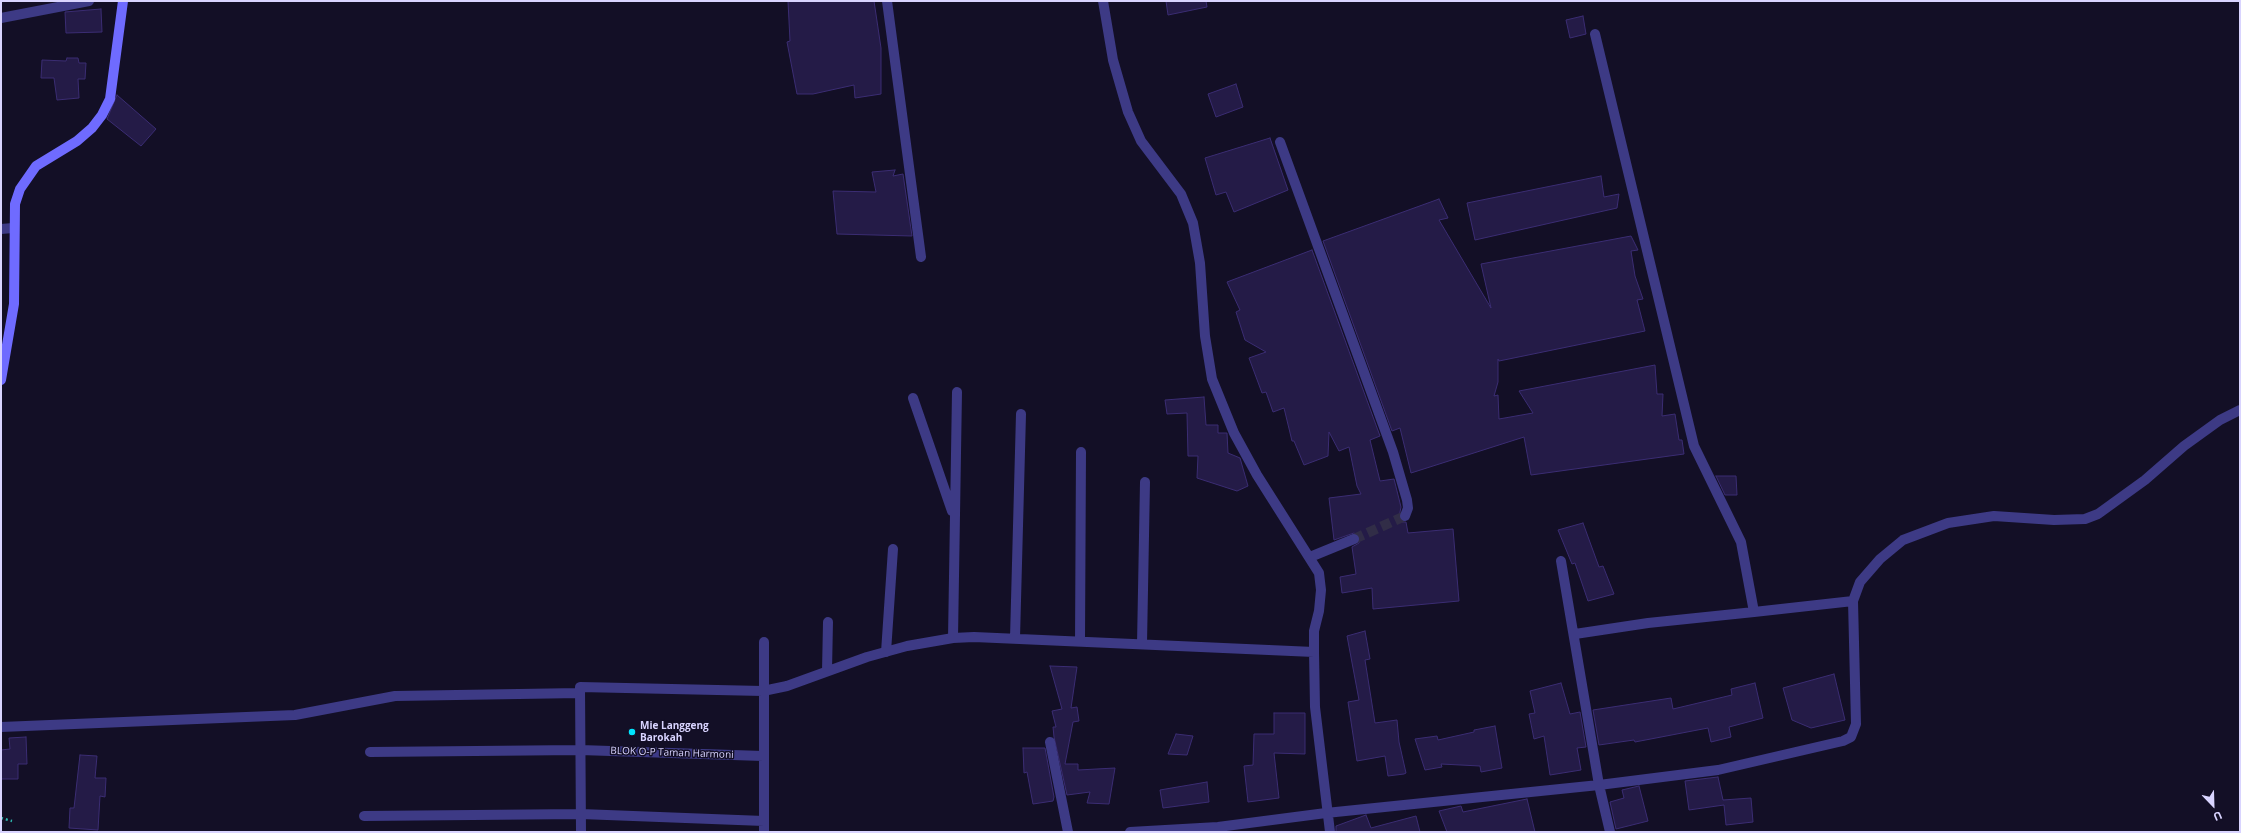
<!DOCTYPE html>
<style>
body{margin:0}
#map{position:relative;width:2241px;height:833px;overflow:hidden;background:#130f26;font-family:"Open Sans",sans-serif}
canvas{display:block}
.frame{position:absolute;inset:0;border:2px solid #d9d4ff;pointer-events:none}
.north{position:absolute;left:2193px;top:785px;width:40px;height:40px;-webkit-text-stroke:3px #130f26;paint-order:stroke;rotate:157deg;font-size:11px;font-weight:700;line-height:16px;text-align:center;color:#d9d4ff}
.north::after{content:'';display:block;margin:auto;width:14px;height:18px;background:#d9d4ff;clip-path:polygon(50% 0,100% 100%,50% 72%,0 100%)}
</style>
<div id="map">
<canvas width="2241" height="833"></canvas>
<div class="frame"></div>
<div class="north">U</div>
</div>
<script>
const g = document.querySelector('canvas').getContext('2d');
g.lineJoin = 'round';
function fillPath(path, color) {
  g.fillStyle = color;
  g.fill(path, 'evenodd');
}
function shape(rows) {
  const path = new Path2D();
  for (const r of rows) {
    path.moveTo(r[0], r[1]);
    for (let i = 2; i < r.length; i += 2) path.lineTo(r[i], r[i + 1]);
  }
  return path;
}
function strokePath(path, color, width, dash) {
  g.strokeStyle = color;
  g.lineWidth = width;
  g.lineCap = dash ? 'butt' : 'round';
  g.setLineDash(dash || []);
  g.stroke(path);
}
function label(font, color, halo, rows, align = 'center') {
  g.font = font + ' "Open Sans",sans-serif';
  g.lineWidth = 3;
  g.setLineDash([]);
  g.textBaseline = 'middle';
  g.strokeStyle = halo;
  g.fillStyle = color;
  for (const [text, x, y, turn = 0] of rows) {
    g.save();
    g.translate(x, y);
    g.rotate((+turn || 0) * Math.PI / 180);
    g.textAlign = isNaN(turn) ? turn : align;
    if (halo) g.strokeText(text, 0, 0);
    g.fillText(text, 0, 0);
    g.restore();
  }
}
const building = shape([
 [788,1,874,1,881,48,881,94,855,98,854,85,813,94,797,94,787,42,790,41,788,1],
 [1166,1,1206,1,1207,7,1168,15,1166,1],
 [101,9,102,32,66,33,65,12,101,9],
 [1583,16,1586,34,1570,38,1566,20,1583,16],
 [67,58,78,58,79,63,86,63,85,79,78,79,79,98,57,100,54,78,41,78,42,60,66,61,67,58],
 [1236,84,1243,107,1216,117,1208,94,1236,84],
 [117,95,156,129,141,146,107,119,117,95],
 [1270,138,1288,190,1234,212,1226,192,1216,195,1205,158,1270,138],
 [895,170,893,176,903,174,912,236,837,234,833,191,876,192,872,172,895,170],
 [1601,176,1604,197,1619,194,1617,208,1475,240,1467,203,1601,176],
 [1439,199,1448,218,1439,220,1491,308,1481,264,1631,236,1638,250,1631,251,1635,276,1643,299,1637,300,1645,331,1499,361,1498,359,1498,382,1494,396,1498,395,1499,419,1533,413,1519,391,1655,365,1657,394,1663,394,1662,416,1675,414,1679,440,1682,440,1684,454,1531,475,1524,437,1411,473,1400,428,1392,431,1323,241,1439,199],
 [1312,250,1380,436,1370,440,1380,481,1394,479,1401,507,1399,517,1402,522,1406,522,1408,533,1453,529,1459,601,1373,609,1372,588,1342,593,1340,577,1356,574,1352,547,1359,543,1360,537,1354,533,1334,540,1329,498,1361,494,1357,486,1349,447,1339,451,1329,432,1328,456,1304,465,1294,441,1292,441,1284,408,1273,412,1266,392,1262,393,1249,358,1266,352,1245,340,1236,312,1240,310,1227,282,1312,250],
 [1204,397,1206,425,1218,425,1218,433,1227,433,1228,453,1240,458,1248,486,1237,491,1197,478,1198,456,1188,456,1187,413,1167,414,1165,400,1204,397],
 [1716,476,1736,476,1737,495,1725,495,1716,476],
 [1583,523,1599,567,1603,566,1614,594,1588,601,1575,563,1572,564,1558,530,1583,523],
 [1365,631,1370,659,1365,660,1375,723,1397,720,1399,742,1406,773,1404,774,1388,776,1385,756,1357,761,1348,702,1359,700,1347,636,1365,631],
 [1050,666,1077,667,1071,708,1077,707,1079,721,1073,722,1065,764,1078,764,1078,770,1115,768,1109,804,1087,803,1090,792,1067,795,1054,737,1053,727,1056,727,1052,711,1062,709,1050,666],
 [1834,674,1845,720,1811,728,1792,720,1783,688,1834,674],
 [1561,683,1570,714,1580,712,1586,747,1577,748,1581,770,1550,775,1544,736,1534,739,1529,714,1535,713,1530,691,1561,683],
 [1755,683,1763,718,1729,727,1731,737,1711,742,1708,728,1635,742,1634,740,1599,745,1593,710,1671,698,1673,709,1732,695,1731,689,1755,683],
 [1274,713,1305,713,1305,754,1274,753,1279,798,1248,802,1244,766,1253,765,1254,734,1274,734,1274,713],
 [1495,726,1502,768,1481,772,1480,766,1441,764,1442,767,1425,770,1415,739,1437,736,1438,740,1474,732,1474,730,1495,726],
 [1176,734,1193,736,1187,755,1168,754,1176,734],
 [26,737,27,764,18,764,18,779,1,779,1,750,10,749,9,738,26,737],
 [1023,748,1045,748,1054,797,1053,801,1033,804,1027,772,1024,773,1023,748],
 [80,755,97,756,95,778,106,778,105,797,100,796,98,830,69,828,70,808,74,808,80,755],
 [1718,777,1723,800,1751,798,1753,822,1726,825,1724,805,1689,810,1685,781,1718,777],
 [1207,782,1209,802,1163,808,1160,790,1207,782],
 [1639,786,1648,821,1616,829,1610,802,1624,798,1622,790,1639,786],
 [1527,799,1535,832,1447,832,1439,811,1461,806,1463,812,1527,799],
 [1366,815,1371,828,1416,816,1420,832,1336,832,1336,826,1366,815]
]);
const streetTunnel = shape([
 [1354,539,1405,516]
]);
const path = shape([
 [1,818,12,821]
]);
const street = shape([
 [887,1,921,257],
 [1103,1,1113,60,1128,112,1141,141,1181,194,1193,223,1200,263,1205,336,1212,379,1234,433,1257,475,1319,573,1321,590,1319,611,1314,631,1314,652,1315,707,1330,832],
 [1,18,89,1],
 [1280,142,1393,452,1407,500,1408,508,1405,516],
 [1,229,13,228],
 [913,398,952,511],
 [1310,557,1354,539],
 [1561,561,1599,785,1610,832],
 [1754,612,1853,601],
 [1575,634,1648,623,1754,612,1741,542,1694,446,1595,34],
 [953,638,957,392],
 [1015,638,1021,414],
 [1080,641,1081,452],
 [1142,644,1145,482],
 [886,652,893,549],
 [827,671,828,622],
 [1,727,295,715,395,696,580,693],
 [1050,742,1068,832],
 [370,752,580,750,763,756],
 [364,816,581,814,764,821],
 [581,832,580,687,763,691,787,686,867,657,907,646,953,638,974,637,1314,652],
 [764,832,764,642],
 [1130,832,1218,827,1326,813,1599,785,1718,770,1843,741,1851,737,1856,724,1853,601,1860,582,1880,559,1903,540,1948,523,1994,516,2054,520,2085,519,2098,514,2145,480,2184,446,2220,420,2240,410]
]);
const secondary = shape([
 [1,380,14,304,15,204,20,189,36,166,77,141,92,128,102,115,110,99,123,1]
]);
const markers = [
 [632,732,4,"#00e5ff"]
];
const poiNames = [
 ["Mie Langgeng",640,726],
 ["Barokah",640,738]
];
const streetNames = [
 ["BLOK O-P Taman Harmoni",672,753,2]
];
fillPath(building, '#241b47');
strokePath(building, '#3b2d73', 1);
strokePath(streetTunnel, '#312d47', 10, [10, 5]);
strokePath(path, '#2fb8b0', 2.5, [2, 3]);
strokePath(street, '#3d3a85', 10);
strokePath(secondary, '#6f6bff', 10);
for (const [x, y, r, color] of markers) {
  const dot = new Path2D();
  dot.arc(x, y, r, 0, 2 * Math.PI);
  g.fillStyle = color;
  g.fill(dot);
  strokePath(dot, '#130f26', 1.5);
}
label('bold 10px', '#d9d4ff', '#130f26', poiNames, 'left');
label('10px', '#d9d4ff', '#130f26', streetNames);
</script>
